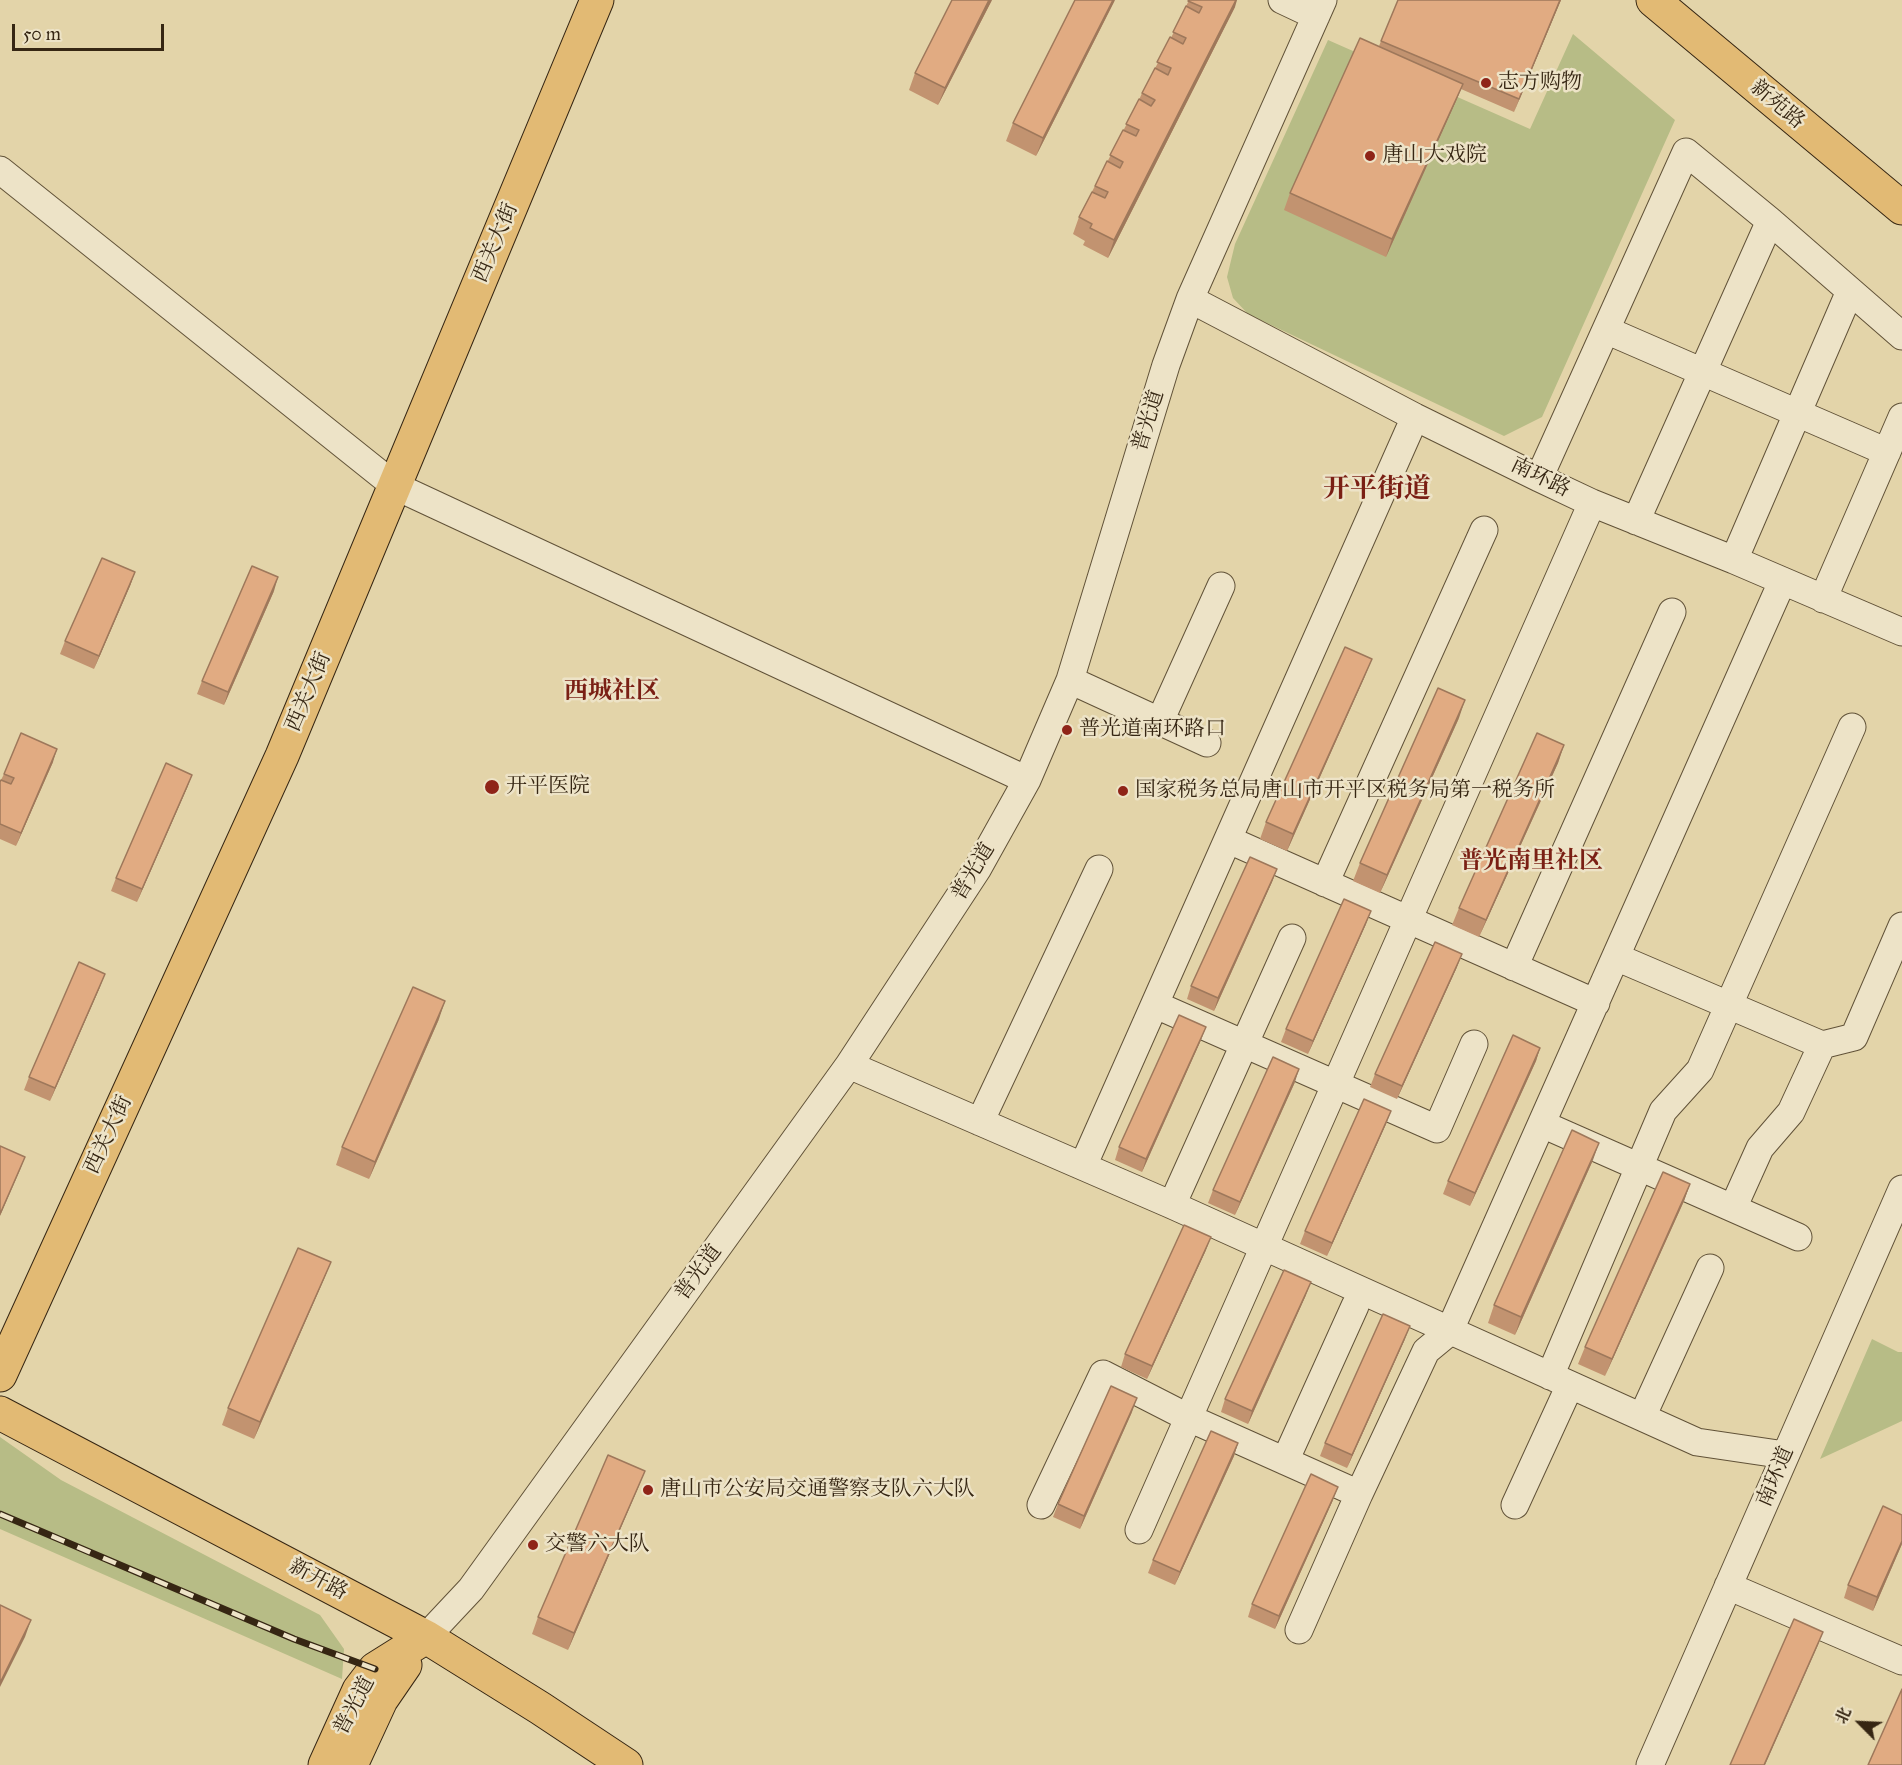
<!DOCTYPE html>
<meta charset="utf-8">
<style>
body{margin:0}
#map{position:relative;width:1902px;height:1765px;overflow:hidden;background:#e3d4a9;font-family:"IM FELL Great Primer","Noto Serif SC",serif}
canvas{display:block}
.north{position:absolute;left:1830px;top:1693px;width:60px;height:60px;-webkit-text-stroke:4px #ede3c7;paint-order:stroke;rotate:294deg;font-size:16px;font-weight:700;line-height:24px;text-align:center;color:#362613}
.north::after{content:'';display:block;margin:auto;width:21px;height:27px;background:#362613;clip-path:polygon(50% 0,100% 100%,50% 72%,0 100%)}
.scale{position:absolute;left:12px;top:24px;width:152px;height:27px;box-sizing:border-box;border:3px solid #362613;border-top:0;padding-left:8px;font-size:18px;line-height:21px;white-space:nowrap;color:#362613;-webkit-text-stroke:4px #ede3c7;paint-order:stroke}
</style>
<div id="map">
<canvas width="1902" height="1765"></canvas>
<div class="north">北</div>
<div class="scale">50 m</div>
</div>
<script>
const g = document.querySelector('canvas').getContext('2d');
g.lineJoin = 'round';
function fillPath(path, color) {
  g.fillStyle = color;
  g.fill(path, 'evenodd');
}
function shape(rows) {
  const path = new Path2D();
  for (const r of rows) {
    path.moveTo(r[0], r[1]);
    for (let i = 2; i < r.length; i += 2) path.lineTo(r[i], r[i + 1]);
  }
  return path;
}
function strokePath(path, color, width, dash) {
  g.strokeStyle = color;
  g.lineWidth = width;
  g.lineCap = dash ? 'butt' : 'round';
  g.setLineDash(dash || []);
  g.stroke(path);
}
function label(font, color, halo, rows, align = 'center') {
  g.font = font + ' "IM FELL Great Primer","Noto Serif SC",serif';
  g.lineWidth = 5;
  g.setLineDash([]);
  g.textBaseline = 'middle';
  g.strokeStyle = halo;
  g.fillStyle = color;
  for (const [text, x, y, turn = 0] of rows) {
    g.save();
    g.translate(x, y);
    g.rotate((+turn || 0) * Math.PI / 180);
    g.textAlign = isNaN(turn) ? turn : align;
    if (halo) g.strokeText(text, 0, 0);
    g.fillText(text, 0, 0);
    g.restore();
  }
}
const green = shape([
 [1573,34,1675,120,1542,417,1504,436,1248,314,1233,298,1227,277,1235,244,1328,40,1530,129],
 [1872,1339,1898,1352,1902,1352,1902,1421,1820,1459],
 [0,1437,61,1480,320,1615,344,1649,342,1679,0,1529]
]);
const minor = shape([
 [1282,0,1316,16],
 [0,170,395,486,1027,780],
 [1190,299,1415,417,1539,478,1592,503,1734,560,1902,632],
 [1606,330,1887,452],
 [1539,478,1686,152,1770,221,1902,336],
 [1636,521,1770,221],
 [1734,560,1850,291],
 [1823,599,1902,417],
 [1070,680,1207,743],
 [1160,721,1221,586],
 [1229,840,1596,1003],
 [1325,883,1484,530],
 [1616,957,1822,1045],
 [1514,967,1672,612],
 [1156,1005,1437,1129,1474,1044],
 [849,1065,1172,1205,1697,1442,1785,1455],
 [980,1122,1099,869],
 [1542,1124,1798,1237],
 [1083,1166,1415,417],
 [1172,1205,1292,938],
 [1733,1208,1760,1148,1791,1112,1822,1045,1854,1037,1902,926],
 [1550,1376,1663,1111,1700,1070,1852,727],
 [1642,1417,1710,1268],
 [1285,1461,1355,1306],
 [1041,1505,1103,1374,1189,1418,1359,1494],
 [1515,1505,1570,1385],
 [1139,1530,1592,503],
 [1728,1586,1902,1661],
 [1299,1630,1359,1494,1426,1351,1449,1332,1782,582],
 [426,1637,471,1589,849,1065,978,868,1027,780,1070,680,1166,365,1190,299,1323,0],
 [1650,1765,1902,1189]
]);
const major = shape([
 [1653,0,1902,208],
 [0,1375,282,756,597,0],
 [0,1413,426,1637,540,1708,626,1765],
 [325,1765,359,1690,375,1669,426,1637],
 [351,1765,381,1700,405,1665]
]);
const rail = shape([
 [0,1514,294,1639,375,1669]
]);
const wall = shape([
 [992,0,938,105,909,90,915,73],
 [1115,0,1036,156,1006,141,1013,123],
 [1189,0,1235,7,1108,258,1083,245,1085,241,1073,234,1079,217,1139,100,1142,93,1171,38],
 [1398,0,1561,0,1514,112,1461,89,1456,101,1386,257,1284,210,1290,193,1379,46],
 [135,572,130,586,94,669,60,654,65,641],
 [274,591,224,705,197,694,202,681],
 [1365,676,1287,851,1260,839,1266,822],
 [1459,718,1380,893,1353,881,1360,863],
 [1564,745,1558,763,1479,937,1452,925,1459,908],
 [53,762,16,846,0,839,0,782,4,774],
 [192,775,187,788,137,902,111,891,116,878],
 [1277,869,1272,882,1214,1011,1187,999,1191,986],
 [1366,924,1308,1054,1281,1042,1286,1029],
 [1457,967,1397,1099,1370,1087,1375,1074],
 [100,987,50,1101,24,1090,29,1077],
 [439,1019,369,1179,336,1165,342,1147],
 [1201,1040,1142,1172,1115,1160,1119,1147],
 [1540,1048,1536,1061,1470,1206,1443,1194,1448,1181],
 [1295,1082,1235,1215,1208,1203,1213,1190],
 [1391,1111,1386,1124,1327,1256,1300,1244,1305,1231],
 [1593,1160,1515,1335,1488,1323,1494,1305],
 [1690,1184,1684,1201,1605,1376,1578,1364,1585,1347],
 [1206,1250,1147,1379,1121,1367,1125,1354],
 [331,1262,324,1279,254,1439,222,1425,228,1408],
 [1306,1295,1248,1424,1221,1412,1225,1399],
 [1405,1339,1347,1468,1320,1456,1325,1443],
 [1132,1412,1080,1529,1053,1517,1058,1504],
 [1238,1443,1234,1456,1175,1585,1148,1573,1153,1560],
 [645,1471,638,1488,568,1650,532,1634,538,1617],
 [1333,1500,1275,1629,1248,1617,1252,1604],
 [1902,1544,1873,1611,1844,1598,1848,1585]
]);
const shadedWall = shape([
 [989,0,992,0,938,105,945,88],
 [1113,0,1115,0,1036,156,1043,138],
 [1236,0,1237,0,1235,7,1108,258,1114,240],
 [1560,0,1561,0,1514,112,1519,99],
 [1463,84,1456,101,1386,257,1392,239],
 [135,572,130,586,94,669,99,656],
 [278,577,274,591,224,705,228,692],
 [1372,659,1365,676,1287,851,1293,834],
 [1465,700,1459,718,1380,893,1387,875],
 [1564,745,1558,763,1479,937,1486,920],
 [57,749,53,762,16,846,21,833],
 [192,775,187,788,137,902,142,889],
 [1277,869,1272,882,1214,1011,1218,998],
 [1371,911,1366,924,1308,1054,1313,1041],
 [1462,954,1457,967,1397,1099,1402,1086],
 [105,974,100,987,50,1101,55,1088],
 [445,1001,439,1019,369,1179,375,1162],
 [1206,1027,1201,1040,1142,1172,1146,1159],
 [1540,1048,1536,1061,1470,1206,1475,1193],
 [1299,1069,1295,1082,1235,1215,1240,1202],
 [1391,1111,1386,1124,1327,1256,1332,1243],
 [1599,1143,1593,1160,1515,1335,1521,1317],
 [25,1157,20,1170,0,1216,0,1214],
 [1690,1184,1684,1201,1605,1376,1612,1359],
 [1211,1237,1206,1250,1147,1379,1152,1366],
 [331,1262,324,1279,254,1439,260,1422],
 [1311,1282,1306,1295,1248,1424,1252,1411],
 [1410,1326,1405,1339,1347,1468,1352,1455],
 [1137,1398,1132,1412,1080,1529,1084,1516],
 [1238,1443,1234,1456,1175,1585,1180,1572],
 [645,1471,638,1488,568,1650,574,1633],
 [1338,1487,1333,1500,1275,1629,1279,1616],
 [1902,1541,1902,1544,1873,1611,1877,1597],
 [31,1620,25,1637,0,1687,0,1683],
 [1823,1632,1818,1645,1765,1765,1764,1765]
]);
const building = shape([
 [952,0,989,0,945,88,915,73,952,0],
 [1075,0,1113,0,1043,138,1013,123,1075,0],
 [1189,0,1236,0,1114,240,1090,228,1092,224,1079,217,1092,192,1105,198,1108,192,1095,186,1107,161,1120,168,1123,162,1110,155,1123,130,1136,136,1139,130,1126,124,1139,99,1151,106,1155,100,1142,93,1155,68,1168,75,1171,68,1157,62,1170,37,1183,44,1186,38,1173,32,1186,6,1199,13,1202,7,1188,1,1189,0],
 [1398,0,1560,0,1519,99,1381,41,1398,0],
 [1360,38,1463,84,1392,239,1290,193,1360,38],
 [102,558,135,572,99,656,65,641,102,558],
 [252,566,278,577,228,692,202,681,252,566],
 [1345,647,1372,659,1293,834,1266,822,1345,647],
 [1438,688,1465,700,1387,875,1360,863,1438,688],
 [21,733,57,749,21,833,0,824,0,782,1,780,11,784,14,778,4,774,21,733],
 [1537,733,1564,745,1486,920,1459,908,1537,733],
 [166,763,192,775,142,889,116,878,166,763],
 [1250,857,1277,869,1218,998,1191,986,1250,857],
 [1344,899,1371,911,1313,1041,1286,1029,1344,899],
 [1435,942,1462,954,1402,1086,1375,1074,1435,942],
 [79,962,105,974,55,1088,29,1077,79,962],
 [413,987,445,1001,375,1162,342,1147,413,987],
 [1179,1015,1206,1027,1146,1159,1119,1147,1179,1015],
 [1513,1035,1540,1048,1475,1193,1448,1181,1513,1035],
 [1273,1057,1299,1069,1240,1202,1213,1190,1273,1057],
 [1364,1099,1391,1111,1332,1243,1305,1231,1364,1099],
 [1572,1130,1599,1143,1521,1317,1494,1305,1572,1130],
 [0,1146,25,1157,0,1214,0,1146],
 [1663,1172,1690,1184,1612,1359,1585,1347,1663,1172],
 [1184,1225,1211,1237,1152,1366,1125,1354,1184,1225],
 [298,1248,331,1262,260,1422,228,1408,298,1248],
 [1284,1270,1311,1282,1252,1411,1225,1399,1284,1270],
 [1383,1314,1410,1326,1352,1455,1325,1443,1383,1314],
 [1111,1386,1137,1398,1084,1516,1058,1504,1111,1386],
 [1211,1431,1238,1443,1180,1572,1153,1560,1211,1431],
 [608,1455,645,1471,574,1633,538,1617,608,1455],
 [1311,1474,1338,1487,1279,1616,1252,1604,1311,1474],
 [1883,1506,1902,1515,1902,1541,1877,1597,1848,1585,1883,1506],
 [0,1605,31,1620,0,1683,0,1605],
 [1794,1619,1823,1632,1764,1765,1730,1765,1794,1619],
 [1902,1689,1902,1765,1868,1765,1902,1689]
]);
const markers = [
 [1486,83,6,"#8f2418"],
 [1370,156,6,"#8f2418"],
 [1067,730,6,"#8f2418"],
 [492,787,8,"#8f2418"],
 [1123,791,6,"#8f2418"],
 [648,1490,6,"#8f2418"],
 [533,1545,6,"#8f2418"]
];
const poiNames = [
 ["志方购物",1498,83],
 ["唐山大戏院",1382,156],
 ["普光道南环路口",1079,730],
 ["开平医院",506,787],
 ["国家税务总局唐山市开平区税务局第一税务所",1135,791],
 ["唐山市公安局交通警察支队六大队",660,1490],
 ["交警六大队",545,1545]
];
const streetNames = [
 ["新苑路",1777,105,40],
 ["西关大街",496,243,-67],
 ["普光道",1149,421,-73],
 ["南环路",1540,478,26],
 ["西关大街",309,692,-67],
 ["普光道",974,872,-59],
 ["西关大街",109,1135,-65],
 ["普光道",699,1273,-54],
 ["南环道",1776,1477,-67],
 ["新开路",318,1580,28],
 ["普光道",355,1706,-62]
];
const quarterNames = [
 ["西城社区",612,692],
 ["普光南里社区",1531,862]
];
const districtNames = [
 ["开平街道",1377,490]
];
fillPath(green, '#b7bc86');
strokePath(minor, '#615238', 29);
strokePath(major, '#362613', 35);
strokePath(minor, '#ede3c7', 27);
strokePath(major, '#e2ba74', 33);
strokePath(rail, '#362613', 7);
strokePath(rail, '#ede3c7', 4.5, [14]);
fillPath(wall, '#c29370');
fillPath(shadedWall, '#9e785b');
fillPath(building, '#e1ab82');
strokePath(building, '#9e785b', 1.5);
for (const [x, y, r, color] of markers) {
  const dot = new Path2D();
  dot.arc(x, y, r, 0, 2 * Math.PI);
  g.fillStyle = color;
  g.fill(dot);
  strokePath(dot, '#ede3c7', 2);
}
label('21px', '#362613', '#ede3c7', poiNames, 'left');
label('21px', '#362613', '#ede3c7', streetNames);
label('bold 24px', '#7a1f14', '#ede3c7', quarterNames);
label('bold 27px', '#7a1f14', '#ede3c7', districtNames);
</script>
